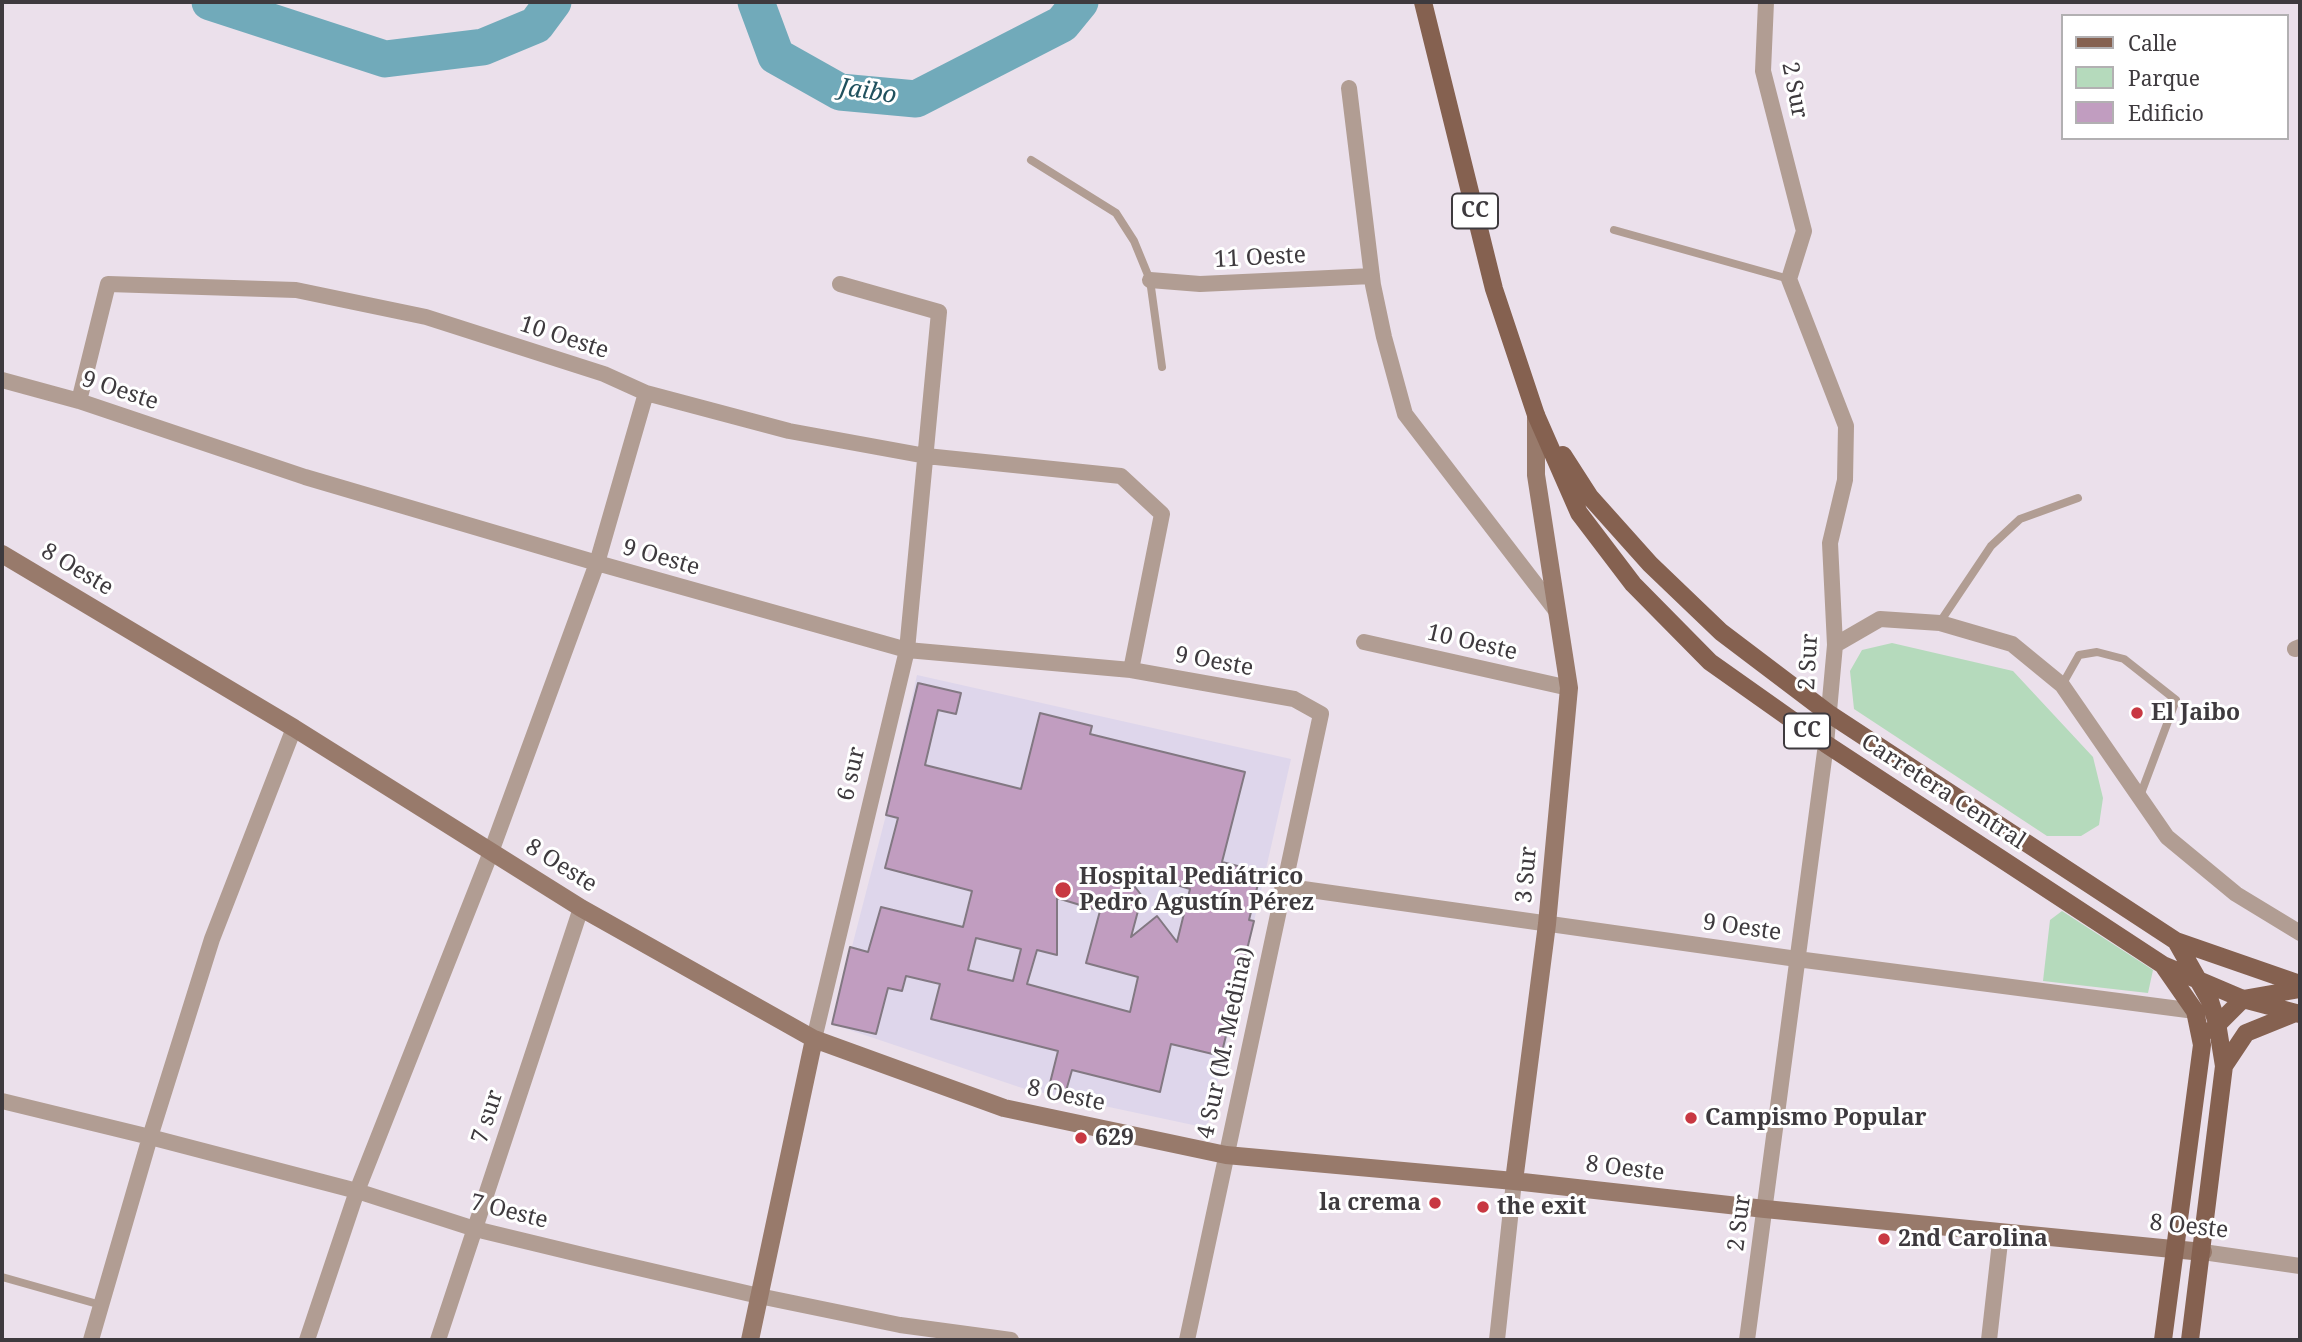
<!DOCTYPE html>
<meta charset="utf-8">
<style>
body{margin:0}
#map{position:relative;width:2302px;height:1342px;overflow:hidden;background:#ebe0eb;font-family:"Noto Serif",serif}
canvas{display:block}
.frame{position:absolute;inset:0;border:4px solid #3e3a3e;pointer-events:none}
.legend{position:absolute;left:2061px;top:14px;width:228px;height:126px;box-sizing:border-box;background:#fff;border:2px solid #b2b0b2;margin:0;padding:9px 12px;list-style:none;font-size:21px;color:#3e3a3e}
.legend li{display:flex;align-items:center;gap:14px;height:35px}
.legend b{width:35px;border:2px solid #b2b0b2}
</style>
<div id="map">
<canvas width="2302" height="1342"></canvas>
<div class="frame"></div>
<ul class="legend">
<li><b style="height:9px;background:#856150"></b>Calle</li>
<li><b style="height:19px;background:#b5dabc"></b>Parque</li>
<li><b style="height:19px;background:#c19dc0"></b>Edificio</li>
</ul>
</div>
<script>
const g = document.querySelector('canvas').getContext('2d');
g.lineJoin = 'round';
function fillPath(path, color) {
  g.fillStyle = color;
  g.fill(path, 'evenodd');
}
function shape(rows) {
  const path = new Path2D();
  for (const r of rows) {
    path.moveTo(r[0], r[1]);
    for (let i = 2; i < r.length; i += 2) path.lineTo(r[i], r[i + 1]);
  }
  return path;
}
function strokePath(path, color, width, dash) {
  g.strokeStyle = color;
  g.lineWidth = width;
  g.lineCap = dash ? 'butt' : 'round';
  g.setLineDash(dash || []);
  g.stroke(path);
}
function label(font, color, halo, rows, align = 'center') {
  g.font = font + ' "Noto Serif",serif';
  g.lineWidth = 6;
  g.setLineDash([]);
  g.textBaseline = 'middle';
  g.strokeStyle = halo;
  g.fillStyle = color;
  for (const [text, x, y, turn = 0] of rows) {
    g.save();
    g.translate(x, y);
    g.rotate((+turn || 0) * Math.PI / 180);
    g.textAlign = isNaN(turn) ? turn : align;
    if (halo) g.strokeText(text, 0, 0);
    g.fillText(text, 0, 0);
    g.restore();
  }
}
const medical = shape([
 [917,675,1291,759,1207,1128,1025,1089,832,1024,886,815]
]);
const green = shape([
 [1892,643,2013,671,2093,757,2103,798,2099,825,2081,836,2047,836,1854,709,1850,671,1862,650],
 [2062,911,2153,970,2148,993,2043,981,2050,920]
]);
const river = shape([
 [210,2,385,59,483,47,536,25,553,2],
 [756,2,776,56,840,92,916,99,1062,24,1080,2]
]);
const building = shape([
 [918,683,961,693,956,714,938,710,925,765,1021,789,1040,713,1092,726,1090,734,1245,772,1222,862,1261,872,1249,920,1254,921,1221,1056,1171,1044,1160,1092,1072,1070,1066,1091,1049,1087,1058,1051,931,1019,940,984,906,976,902,991,888,988,876,1034,832,1024,850,947,868,952,881,907,963,927,972,891,885,868,898,818,886,815,918,683],
 [1125,874,1146,879,1147,876,1190,889,1177,942,1157,916,1131,937,1142,896,1125,874],
 [1057,898,1100,911,1086,963,1138,977,1130,1012,1027,984,1037,950,1057,955,1057,898],
 [976,938,1021,949,1013,981,968,970,976,938]
]);
const lane = shape([
 [1031,160,1116,213,1134,241,1150,280,1162,367],
 [1614,230,1789,279],
 [1940,622,1991,546,2020,519,2078,498],
 [2062,685,2079,655,2097,652,2124,659,2176,700,2140,796],
 [2,1277,101,1305]
]);
const street = shape([
 [1349,88,1373,285,1384,337,1405,414,1557,612],
 [1150,280,1200,284,1372,276],
 [2,380,79,401,305,477,597,563,907,650,1131,670,1294,699,1321,714,1187,1340],
 [79,401,108,284,296,290,426,317,604,374,646,393,789,431,926,456,1121,476,1162,514,1131,670],
 [1364,642,1569,688],
 [1835,645,1880,619,1940,623,2012,644,2062,685,2167,837,2236,894,2300,933],
 [2295,649,2300,647],
 [1282,886,1797,959,2195,1011],
 [814,1039,907,650,939,312,840,284],
 [2,1101,150,1137,357,1191,475,1229,591,1257,759,1296,900,1325,1011,1340],
 [2203,1252,2300,1266],
 [91,1340,150,1137,212,939,294,728],
 [307,1340,357,1191,491,852,597,563,646,393],
 [438,1340,581,908],
 [1497,1340,1514,1181],
 [1747,1340,1826,744,1835,645,1830,543,1845,480,1846,426,1789,279,1804,231,1763,71,1766,2],
 [1989,1340,2001,1233]
]);
const secondary = shape([
 [2,554,294,728,581,908,814,1039,1004,1108,1226,1155,1514,1181,1765,1209,2203,1252],
 [1514,1181,1547,924,1569,688,1536,475,1536,415],
 [750,1340,814,1039]
]);
const primary = shape([
 [1423,2,1494,289,1536,415,1579,513,1633,584,1710,662,1826,744,2163,965,2243,999,2300,1014],
 [1563,455,1590,497,1650,564,1721,632,1828,713,2176,941,2300,984],
 [2176,941,2210,1001,2217,1023,2224,1066,2190,1340],
 [2163,965,2195,1011,2202,1045,2163,1340],
 [2212,1030,2243,999,2300,989],
 [2224,1066,2246,1033,2293,1014]
]);
const markers = [
 [2137,713,7,"#c83842"],
 [1063,890,9,"#c83842"],
 [1691,1118,7,"#c83842"],
 [1081,1138,7,"#c83842"],
 [1435,1203,7,"#c83842"],
 [1483,1207,7,"#c83842"],
 [1884,1239,7,"#c83842"]
];
const shields = [
 [1475,211,46],
 [1807,731,46]
];
const shieldNames = [
 ["CC",1475,211],
 ["CC",1807,731]
];
const streetNames = [
 ["2 Sur",1794,90,79],
 ["11 Oeste",1260,258,-3],
 ["10 Oeste",564,338,18],
 ["9 Oeste",120,391,18],
 ["9 Oeste",661,558,16],
 ["8 Oeste",77,570,31],
 ["10 Oeste",1472,643,13],
 ["9 Oeste",1214,662,10],
 ["2 Sur",1809,662,-87],
 ["6 sur",852,774,-77],
 ["Carretera Central",1943,792,33],
 ["8 Oeste",561,866,32],
 ["3 Sur",1527,875,-85],
 ["9 Oeste",1742,928,8],
 ["4 Sur (M. Medina)",1226,1043,-78],
 ["8 Oeste",1066,1096,12],
 ["7 sur",488,1117,-72],
 ["8 Oeste",1625,1169,7],
 ["7 Oeste",509,1212,14],
 ["2 Sur",1740,1223,-83],
 ["8 Oeste",2189,1227,6]
];
const poiNames = [
 ["El Jaibo",2151,713],
 ["Hospital Pediátrico",1079,877],
 ["Pedro Agustín Pérez",1079,903],
 ["Campismo Popular",1705,1118],
 ["629",1095,1138],
 ["la crema",1421,1203,"right"],
 ["the exit",1497,1207],
 ["2nd Carolina",1898,1239]
];
const waterNames = [
 ["Jaibo",868,92,9]
];
fillPath(medical, '#ded6eb');
fillPath(green, '#b5dabc');
strokePath(river, '#71aaba', 37);
fillPath(building, '#c19dc0');
strokePath(building, '#827882', 2);
strokePath(lane, '#b19d93', 8);
strokePath(street, '#b19d93', 16);
strokePath(secondary, '#987a6b', 18);
strokePath(primary, '#856150', 18);
for (const [x, y, r, color] of markers) {
  const dot = new Path2D();
  dot.arc(x, y, r, 0, 2 * Math.PI);
  g.fillStyle = color;
  g.fill(dot);
  strokePath(dot, '#fff', 2.5);
}
for (const [x, y, w] of shields) {
  const box = new Path2D();
  box.roundRect(x - w / 2, y - 17.5, w, 35, 5);
  g.fillStyle = '#fff';
  g.fill(box);
  strokePath(box, '#3e3a3e', 2);
}
label('bold 21px', '#3e3a3e', null, shieldNames);
label('23px', '#3e3a3e', '#fff', streetNames);
label('bold 23px', '#3e3a3e', '#fff', poiNames, 'left');
label('italic 24px', '#20515e', '#fff', waterNames);
</script>
